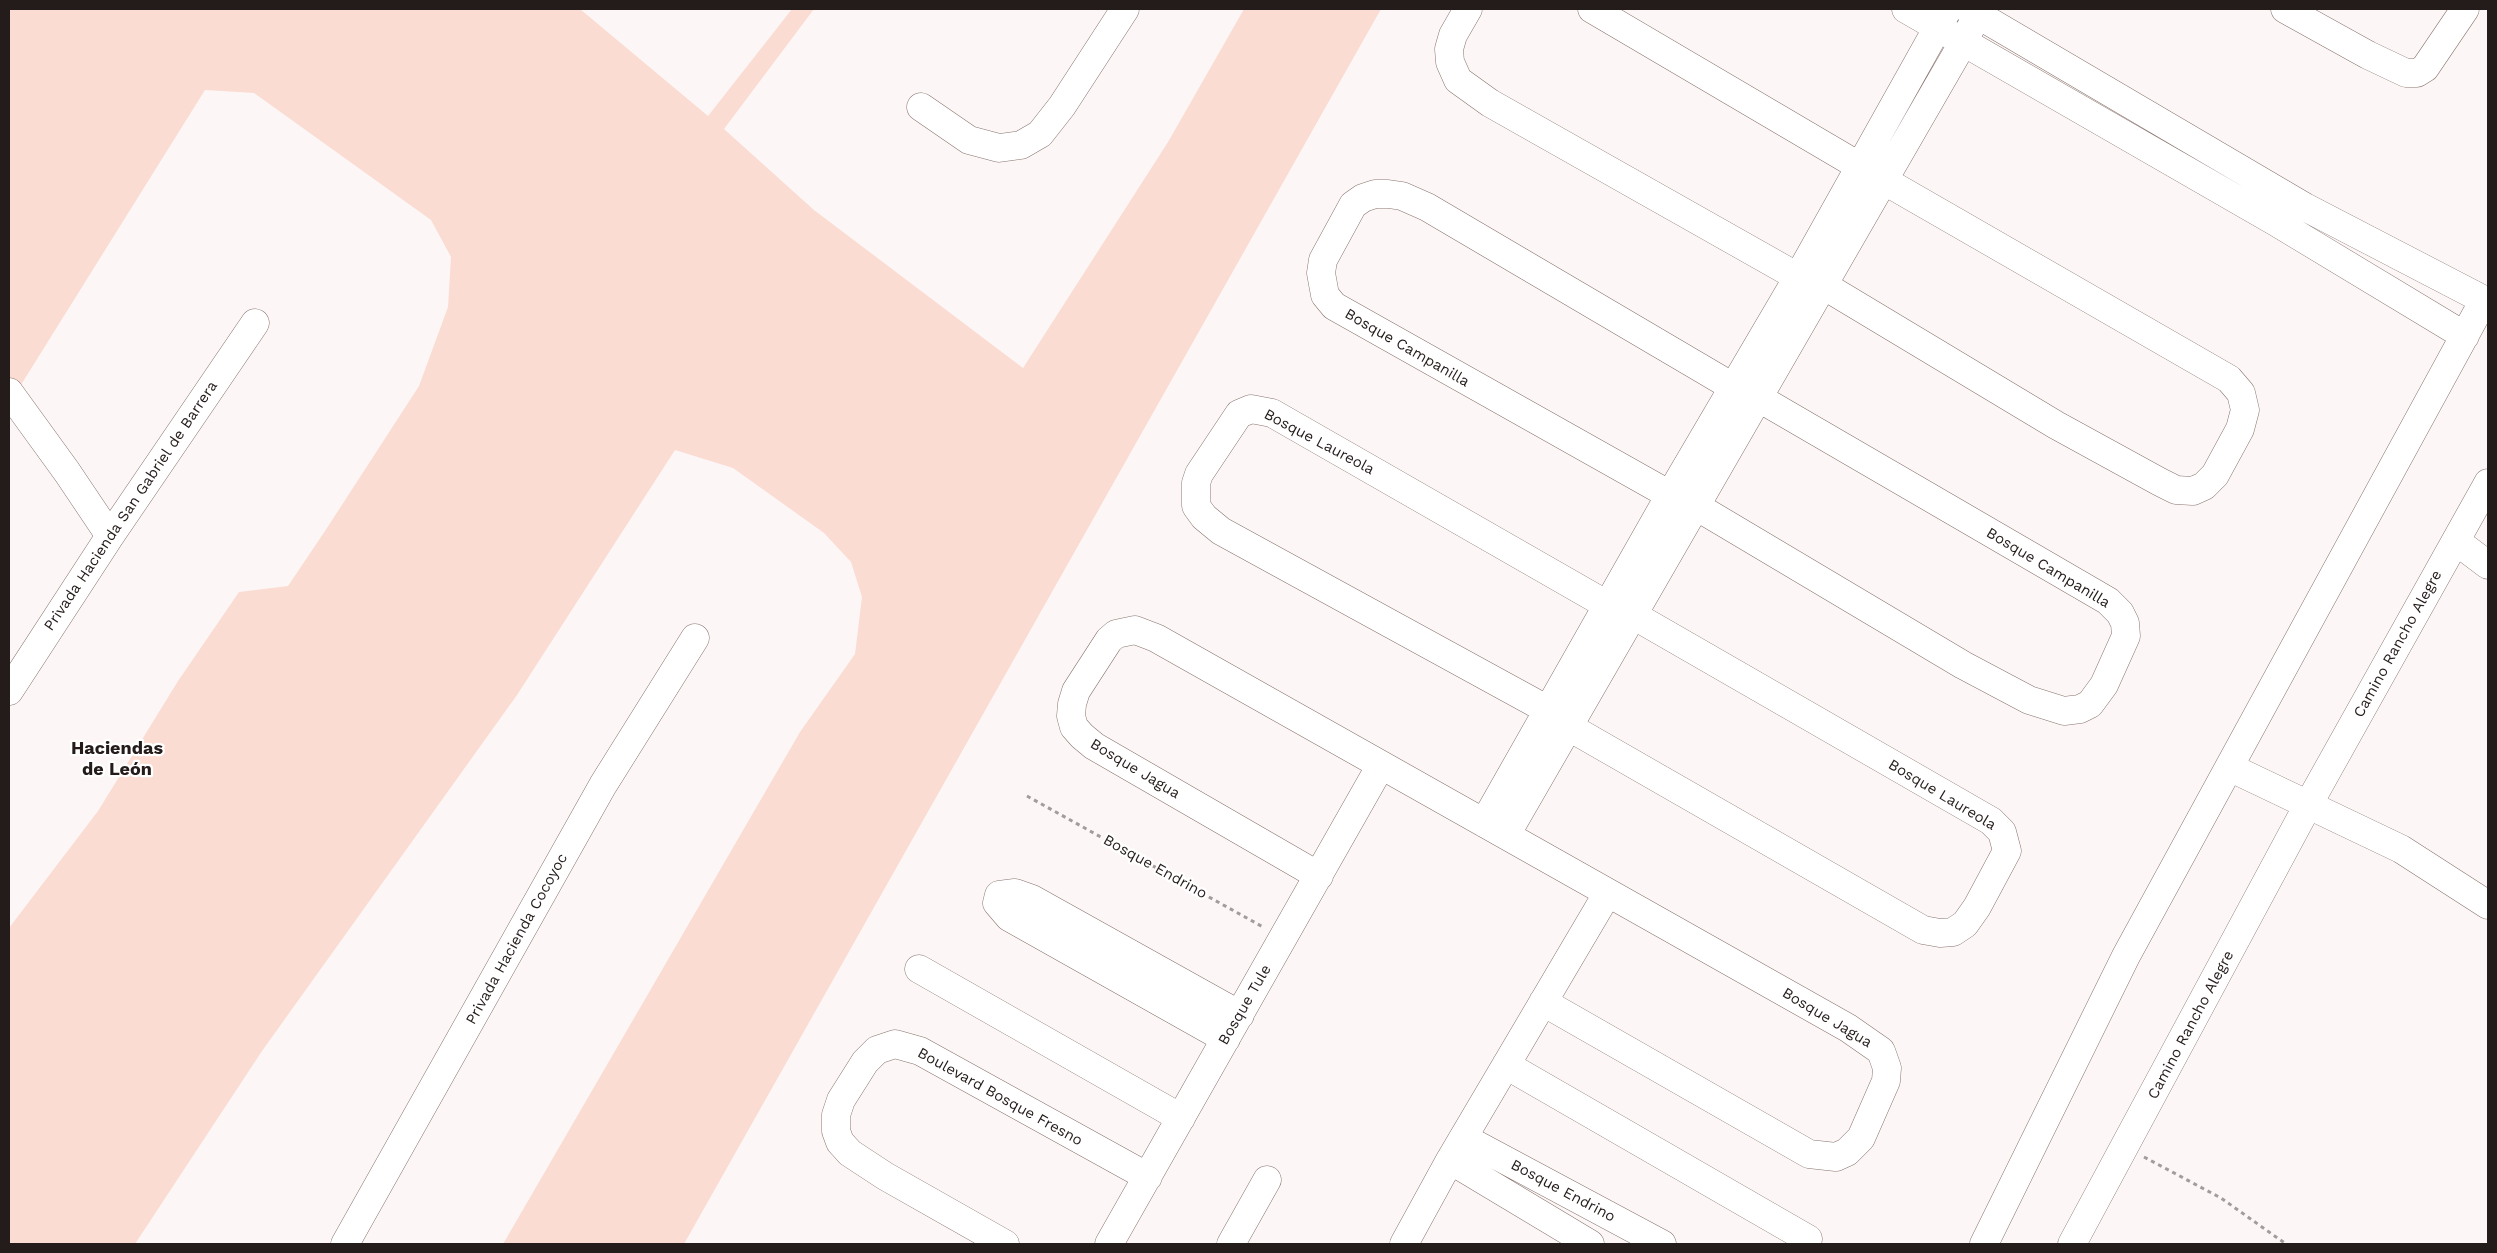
<!DOCTYPE html>
<meta charset="utf-8">
<style>
body{margin:0}
#map{position:relative;width:2497px;height:1253px;overflow:hidden;background:#fcf7f6;font-family:"Work Sans",sans-serif}
canvas{display:block}
.frame{position:absolute;inset:0;border:10px solid #241c1a;pointer-events:none}
</style>
<div id="map">
<canvas width="2497" height="1253"></canvas>
<div class="frame"></div>
</div>
<script>
const g = document.querySelector('canvas').getContext('2d');
g.lineJoin = 'round';
function fillPath(path, color) {
  g.fillStyle = color;
  g.fill(path, 'evenodd');
}
function shape(rows) {
  const path = new Path2D();
  for (const r of rows) {
    path.moveTo(r[0], r[1]);
    for (let i = 2; i < r.length; i += 2) path.lineTo(r[i], r[i + 1]);
  }
  return path;
}
function strokePath(path, color, width, dash) {
  g.strokeStyle = color;
  g.lineWidth = width;
  g.lineCap = dash ? 'butt' : 'round';
  g.setLineDash(dash || []);
  g.stroke(path);
}
function label(font, color, halo, rows, align = 'center') {
  g.font = font + ' "Work Sans",sans-serif';
  g.lineWidth = 4.5;
  g.setLineDash([]);
  g.textBaseline = 'middle';
  g.strokeStyle = halo;
  g.fillStyle = color;
  for (const [text, x, y, turn = 0] of rows) {
    g.save();
    g.translate(x, y);
    g.rotate((+turn || 0) * Math.PI / 180);
    g.textAlign = isNaN(turn) ? turn : align;
    if (halo) g.strokeText(text, 0, 0);
    g.fillText(text, 0, 0);
    g.restore();
  }
}
const green = shape([
 [9,9,580,9,708,116,792,9,814,9,724,129,814,210,1023,368,1168,142,1244,9,1381,9,684,1244,503,1244,800,732,855,654,862,597,851,562,824,533,733,468,675,450,517,695,262,1051,135,1244,9,1244,9,928,98,811,178,681,239,592,288,586,325,531,419,386,448,307,451,257,431,220,254,93,205,90,9,404]
]);
const path = shape([
 [1027,796,1263,927],
 [2144,1157,2221,1198,2286,1244]
]);
const minor = shape([
 [1468,9,1453,35,1449,49,1450,62,1458,80,1490,103,1798,277,1823,285,2056,425,2160,482,2176,490,2193,491,2204,486,2215,475,2240,429,2245,410,2241,393,2229,379,1883,180],
 [1592,9,1859,166],
 [1906,9,2276,222,2465,336],
 [1968,9,2305,207,2484,300,2126,956,1984,1244],
 [2285,9,2368,55,2406,73,2417,73,2425,68,2465,9],
 [921,107,969,140,999,148,1021,145,1040,134,1062,106,1125,9],
 [9,392,67,472,110,536],
 [1670,495,1334,306,1325,295,1321,273,1323,260,1353,205,1363,198,1375,194,1388,194,1402,196,1427,207,1733,387],
 [1694,505,1963,665,2029,700,2064,711,2080,709,2090,704,2104,685,2126,636,2125,623,2120,613,2108,601,1757,397],
 [2456,541,2488,565],
 [9,691,110,536,255,323],
 [1548,710,1221,531,1204,517,1196,506,1196,483,1199,474,1239,414,1251,409,1272,413,1609,606],
 [1569,727,1923,930,1940,933,1953,932,1965,924,1977,907,2007,851,2002,832,1991,821,1633,615],
 [2229,767,2401,849,2488,905],
 [1484,823,1670,495,1798,277,1948,9],
 [1506,835,1964,41,1980,9],
 [1319,876,1094,746,1082,736,1074,727,1071,716,1072,704,1076,691,1109,640,1116,634,1135,630,1156,638,1848,1028,1881,1051,1887,1068,1886,1081,1861,1138,1847,1152,1836,1157,1809,1154,1543,1002],
 [919,969,1181,1118],
 [1226,1039,1009,917,997,903,999,895,1015,893,1032,899,1240,1015],
 [1506,1065,1808,1239],
 [1464,1138,1662,1244],
 [1450,1160,1590,1244],
 [345,1244,603,785,695,638],
 [1005,1244,885,1176,850,1153,840,1142,836,1131,836,1115,841,1100,865,1062,877,1050,895,1044,920,1051,1148,1177],
 [1109,1244,1381,765],
 [1231,1244,1267,1180],
 [1404,1244,1450,1160,1607,894],
 [2072,1244,2308,805,2488,483]
]);
const streetNames = [
 ["Bosque Campanilla",1407,348,30],
 ["Bosque Laureola",1319,442,28],
 ["Privada Hacienda San Gabriel de Barrera",131,506,-56],
 ["Bosque Campanilla",2048,568,31],
 ["Camino Rancho Alegre",2398,644,-61],
 ["Bosque Jagua",1135,769,31],
 ["Bosque Laureola",1942,795,31],
 ["Bosque Endrino",1155,867,29],
 ["Privada Hacienda Cocoyoc",517,939,-61],
 ["Bosque Tule",1245,1005,-60],
 ["Bosque Jagua",1827,1018,31],
 ["Camino Rancho Alegre",2191,1025,-62],
 ["Boulevard Bosque Fresno",1000,1097,29],
 ["Bosque Endrino",1563,1191,28]
];
const quarterNames = [
 ["Haciendas",117,749],
 ["de León",117,770]
];
fillPath(green, '#fbdcd3');
strokePath(minor, '#88746f', 29);
strokePath(path, '#a29c9b', 3, [4, 4]);
strokePath(minor, '#fff', 28);
label('15px', '#241c1a', '#fff', streetNames);
label('bold 18px', '#241c1a', '#fff', quarterNames);
</script>
